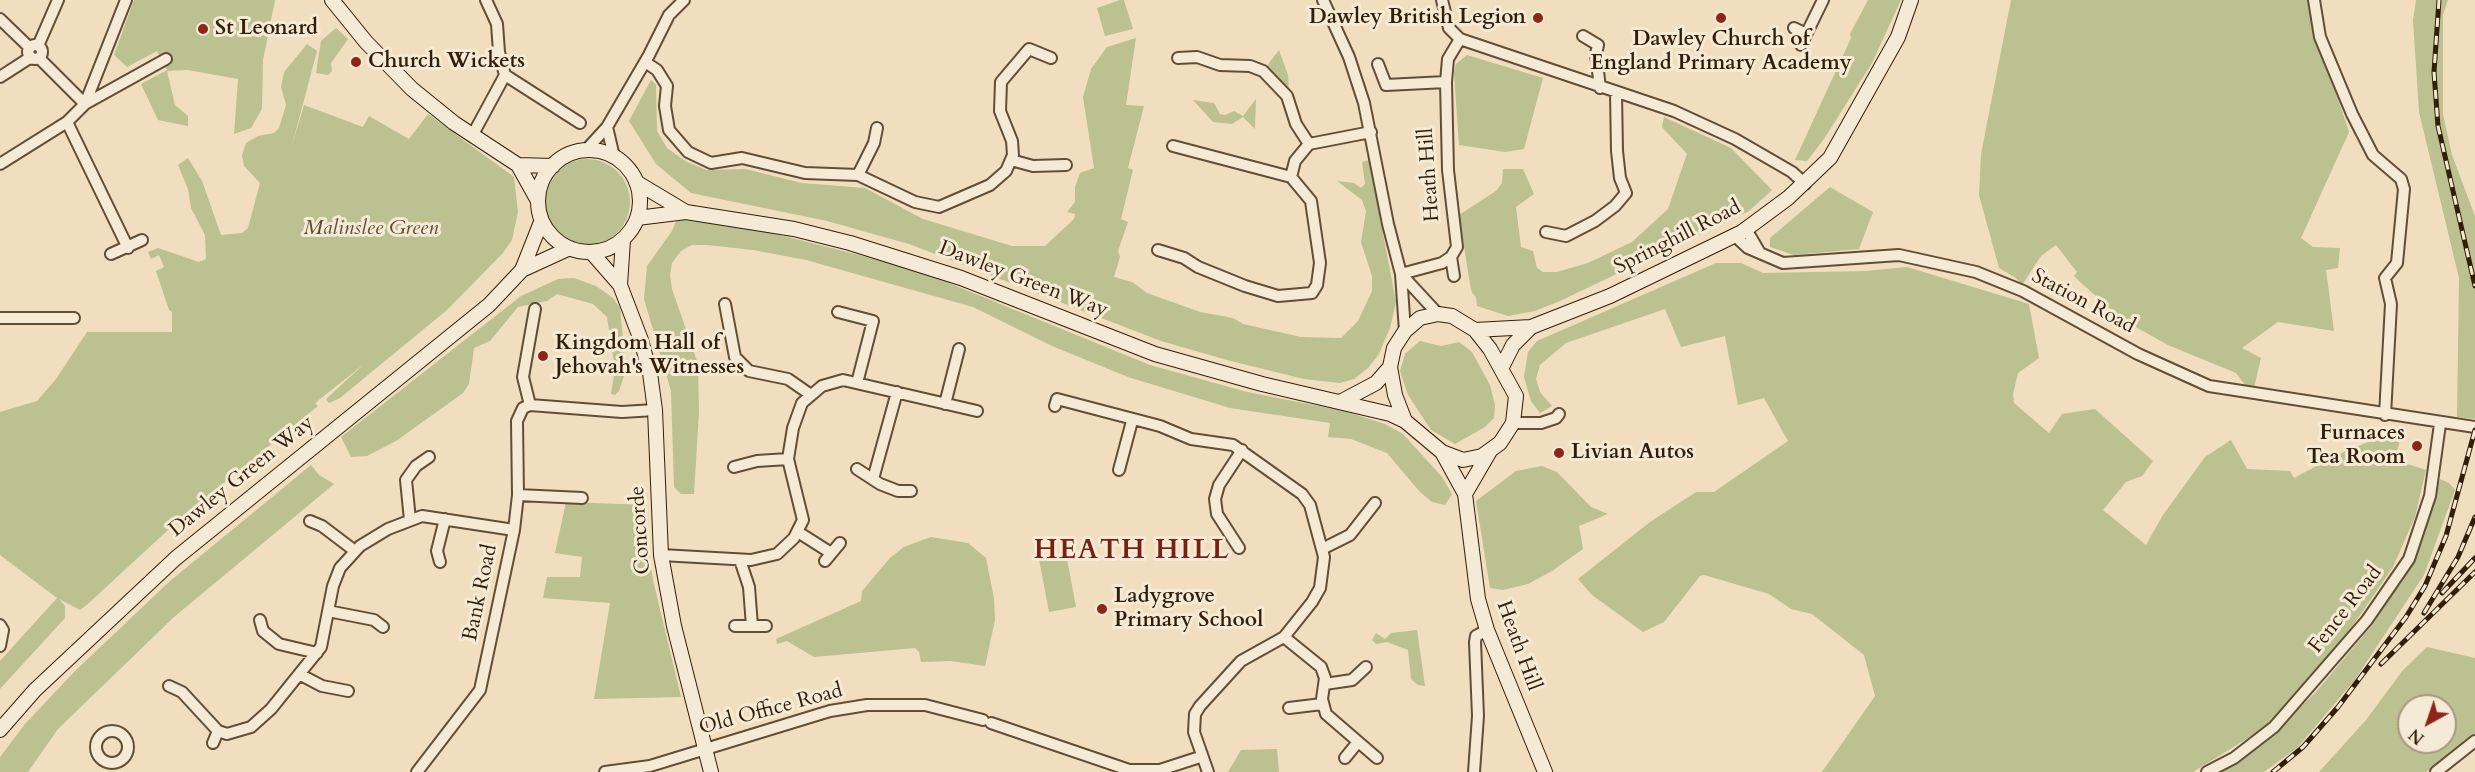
<!DOCTYPE html>
<style>
body{margin:0}
#map{position:relative;width:2475px;height:772px;overflow:hidden;background:#f0debe;font-family:Cardo,serif}
canvas{display:block}
.north{position:absolute;left:2397px;top:694px;width:60px;height:60px;box-sizing:border-box;background:#f5ead5;border:2px solid #a79883;border-radius:50%;rotate:220deg;font-size:16px;font-weight:700;line-height:24px;text-align:center;color:#331e09}
.north::after{content:'';display:block;margin:auto;width:21px;height:27px;background:#8f2418;clip-path:polygon(50% 0,100% 100%,50% 72%,0 100%)}
</style>
<div id="map">
<canvas width="2475" height="772"></canvas>
<div class="north">N</div>
</div>
<script>
const g = document.querySelector('canvas').getContext('2d');
g.lineJoin = 'round';
function fillPath(path, color) {
  g.fillStyle = color;
  g.fill(path, 'evenodd');
}
function shape(rows) {
  const path = new Path2D();
  for (const r of rows) {
    if (r.length === 3) {
      path.moveTo(r[0] + r[2], r[1]);
      path.arc(r[0], r[1], r[2], 0, 2 * Math.PI);
      continue;
    }
    path.moveTo(r[0], r[1]);
    for (let i = 2; i < r.length; i += 2) path.lineTo(r[i], r[i + 1]);
  }
  return path;
}
function strokePath(path, color, width, dash) {
  g.strokeStyle = color;
  g.lineWidth = width;
  g.lineCap = dash ? 'butt' : 'round';
  g.setLineDash(dash || []);
  g.stroke(path);
}
function label(font, color, halo, rows, align = 'center') {
  g.font = font + ' Cardo,serif';
  g.lineWidth = 6;
  g.setLineDash([]);
  g.textBaseline = 'middle';
  g.strokeStyle = halo;
  g.fillStyle = color;
  for (const [text, x, y, turn = 0] of rows) {
    g.save();
    g.translate(x, y);
    g.rotate((+turn || 0) * Math.PI / 180);
    g.textAlign = isNaN(turn) ? turn : align;
    if (halo) g.strokeText(text, 0, 0);
    g.fillText(text, 0, 0);
    g.restore();
  }
}
const green = shape([
 [134,0,275,0,263,60,262,109,251,128,234,134,238,79,188,70,167,71,175,105,188,116,188,126,158,120,141,84,167,70,157,51,127,67,114,55],
 [1120,0,1124,0,1133,29,1105,36,1097,8],
 [1868,0,1901,0,1872,63,1824,139,1807,161,1795,160,1851,38,1850,34],
 [2011,0,2308,0,2318,39,2349,132,2301,238,2313,247,2340,248,2338,268,2326,270,2334,331,2278,322,2242,348,2261,358,2254,388,2246,386,2236,373,2168,345,2123,320,2079,281,2074,276,2077,272,2056,245,2041,256,2022,285,2016,278,1999,268,1979,195,1981,154],
 [2416,0,2448,0,2443,15,2443,114,2452,155,2475,216,2475,419,2457,417,2459,278,2419,112,2413,20],
 [336,28,348,39,331,63,332,71,328,75,316,73,321,41],
 [1136,38,1126,105,1144,106,1128,168,1133,170,1121,219,1128,222,1118,251,1120,257,1114,277,1132,282,1147,293,1200,312,1233,318,1243,324,1301,337,1341,338,1358,321,1372,291,1372,276,1361,242,1366,211,1362,200,1337,181,1354,183,1361,188,1365,184,1362,162,1369,160,1396,302,1390,328,1379,354,1368,368,1354,379,1340,383,1304,379,1227,360,1161,341,909,244,827,221,691,193,656,164,629,121,651,80,656,85,657,131,667,148,687,162,707,170,745,169,802,183,865,188,923,219,1012,246,1045,246,1074,219,1075,214,1067,212,1075,202,1075,187,1080,173,1094,168,1083,97,1091,69,1107,47],
 [307,44,317,51,291,149,304,105,363,127,369,116,409,139,428,114,514,177,518,212,512,240,503,253,447,310,340,398,329,403,326,399,364,364,315,403,318,406,181,518,90,602,80,610,59,599,65,606,65,618,0,689,0,661,57,598,0,555,0,412,37,401,56,379,87,332,172,332,172,312,169,310,156,271,164,267,159,255,151,259,148,252,158,248,199,262,206,259,205,235,191,208,188,189,178,165,188,158,202,181,221,235,242,233,248,228,260,183,244,166,242,155,246,143,258,136,274,133,279,128,286,105,281,87,284,72],
 [1279,50,1288,75,1289,90,1285,93,1263,71],
 [1467,55,1543,78,1524,149,1505,152,1459,145,1454,73,1456,64],
 [1256,99,1255,129,1243,117,1232,124,1213,122,1193,100,1214,103,1220,114,1225,115,1234,111,1243,116],
 [1664,117,1731,148,1772,190,1749,211,1560,301,1535,311,1508,316,1477,306,1476,297,1472,293,1470,284,1459,215,1496,191,1502,183,1503,169,1523,169,1534,194,1516,207,1521,247,1533,251,1537,268,1543,272,1557,272,1588,263,1632,242,1668,209,1687,154,1662,127],
 [587,202,43],
 [1830,187,1873,212,1859,249,1794,255,1770,247,1770,238],
 [683,219,768,232,875,259,939,279,1150,365,1247,392,1344,411,1385,424,1403,434,1442,477,1452,494,1445,505,1432,502,1420,492,1387,453,1351,439,1328,437,1330,423,1230,408,1128,377,1052,346,973,307,806,260,753,250,707,245,692,245,681,251,672,263,670,275,672,289,698,364,699,412,694,494,681,494,674,487,671,391,644,299,647,266,672,231,676,221],
 [1716,263,1741,263,1763,273,1866,271,1907,267,2029,304,2039,358,2018,373,2013,394,2014,403,2049,433,2062,414,2095,409,2153,461,2142,476,2126,482,2103,510,2146,545,2163,515,2205,457,2231,440,2247,469,2290,471,2294,478,2341,453,2403,428,2395,460,2426,470,2415,517,2393,567,2345,637,2269,725,2193,772,1822,772,1875,696,1864,655,1812,614,1791,609,1769,594,1704,575,1700,576,1664,622,1643,632,1592,595,1578,579,1650,522,1696,492,1714,492,1788,441,1764,398,1738,405,1725,336,1681,347,1665,309,1566,343,1540,365,1536,379,1540,392,1552,406,1540,413,1531,401,1524,377,1528,352,1537,341],
 [574,278,596,286,613,298,620,308,626,370,619,391,615,395,611,394,615,369,607,317,593,304,557,294,547,301,518,307,490,341,474,348,469,384,463,393,396,441,367,456,351,457,341,437,521,296,558,279],
 [1420,341,1441,346,1459,342,1472,352,1490,385,1495,405,1494,418,1485,427,1455,444,1431,430,1408,395,1400,371,1405,354],
 [311,465,319,475,334,484,174,617,58,729,28,772,0,772,0,757,25,724,75,671,170,581],
 [1542,466,1557,472,1591,507,1608,514,1579,526,1583,549,1552,571,1528,584,1503,590,1490,588,1476,501,1516,471],
 [2440,479,2449,483,2455,490,2424,575,2354,681,2297,748,2264,772,2219,772,2258,747,2315,693,2374,623,2417,554],
 [566,502,647,505,647,540,653,580,681,697,594,699,610,603,543,598,547,577,580,577,582,557,555,553],
 [931,537,968,543,986,558,994,599,995,620,985,666,951,661,921,662,919,652,915,648,814,657,787,641,777,644,776,639,861,601,862,591,890,558,904,547],
 [1066,554,1076,607,1049,612,1039,559],
 [1417,630,1425,686,1418,685,1411,679,1408,650,1387,642,1376,644,1372,640,1376,633,1385,639,1391,633],
 [2427,647,2475,658,2475,736,2426,772,2319,772,2366,720,2403,670],
 [2409,706,2445,706,2445,742,2409,742],
 [1277,749,1279,772,1228,772,1241,750]
]);
const street = shape([
 [1323,0,1349,57,1364,103,1388,224,1401,274,1405,331],
 [1442,0,1449,28,1460,39,1674,111,1735,139,1792,172,1805,184],
 [2314,0,2320,37,2352,114,2373,155,2401,179,2404,189,2397,263,2385,278,2391,304,2385,415],
 [0,19,30,48],
 [1794,28,1806,34],
 [1583,36,1598,45,1596,54,1600,88],
 [1801,45,1823,0],
 [35,52,7],
 [38,46,58,0],
 [39,58,85,104,166,59],
 [1178,58,1197,57,1220,65,1250,66,1263,71,1287,96,1296,124,1309,144],
 [645,62,657,70,667,86,665,106,669,130,688,152,711,163,742,158,805,173,858,175,915,202,939,207,990,185,1006,171,1013,155,1012,141,1000,111,1001,82,1029,49,1051,58],
 [1378,64,1386,85,1446,82],
 [505,75,580,123],
 [0,77,31,57],
 [67,122,128,248],
 [607,127,614,157],
 [472,136,505,75,499,52,497,24,486,0],
 [586,150,607,127,649,55,669,15,684,0],
 [1011,160,1033,166,1066,165],
 [0,164,67,122,85,104,126,0],
 [858,175,874,143,877,128],
 [1291,177,1295,161,1309,144,1371,132],
 [1746,229,1760,253],
 [1546,232,1566,236,1595,221,1615,206,1626,193,1620,178,1617,151,1616,93],
 [1734,235,1748,248,1783,263,1899,255,1976,272,2023,291,2138,354,2209,386,2475,427],
 [1158,250,1184,258,1198,267,1245,286,1278,296,1312,293,1317,285,1320,263,1311,201,1291,177,1173,146],
 [111,254,142,240],
 [1451,257,1454,276],
 [1401,274,1442,263,1451,257,1457,247,1448,170,1446,82,1448,59,1460,39],
 [1401,274,1438,314],
 [725,304,735,357,749,371,788,379,811,395],
 [838,312,873,321,857,383],
 [0,318,74,318],
 [945,404,959,349],
 [530,405,523,377,535,309],
 [1055,406,1057,399,1160,426,1191,439,1233,445,1302,494,1310,505,1324,557,1320,588,1312,602,1284,637,1241,661,1200,706,1195,714,1194,732,1208,772],
 [1513,423,1541,423,1556,418,1559,414],
 [734,467,757,461,788,459],
 [857,469,880,484,898,491,911,491],
 [1119,470,1132,421],
 [873,479,897,392],
 [518,495,582,498],
 [410,520,406,480,416,466,429,457],
 [310,521,322,526,355,551],
 [798,532,831,553],
 [1239,548,1217,514,1215,499,1219,485,1242,450],
 [1322,549,1350,535,1375,503],
 [661,555,751,560,777,554,794,538,803,520,788,459,793,428,802,403,822,386,843,380,977,411],
 [740,560,749,587,752,626],
 [825,561,840,543],
 [440,562,437,551,445,519],
 [328,611,374,620,383,627],
 [260,620,263,631,279,644,317,653],
 [0,625,3,630,0,646],
 [735,626,766,626],
 [1284,637,1321,667,1325,678,1322,699,1326,714,1377,758],
 [299,674,322,686,348,691],
 [1325,684,1352,680,1366,667],
 [169,686,182,692,218,731,227,734,251,727,271,709,321,647,333,586,340,568,360,546,388,529,422,516,514,530],
 [1289,708,1322,704],
 [991,723,1129,770,1160,770,1200,757],
 [112,747,16],
 [213,743,218,731],
 [1345,758,1358,742],
 [417,772,480,690,514,530,518,495,517,421,523,408,530,405,622,412,655,410],
 [605,772,650,766,830,711,867,705,925,705,983,720],
 [1474,772,1478,716,1475,642,1476,636,1487,630],
 [2207,772,2234,758,2274,727,2367,620,2409,559,2430,496,2440,424],
 [2436,772,2475,741]
]);
const secondary = shape([
 [332,0,366,42,412,89,454,123,518,165,537,199],
 [589,201,51],
 [518,165,553,166],
 [636,182,686,212],
 [637,218,686,212,794,229,850,243,961,278,1155,354,1262,384,1390,414,1405,421],
 [592,253,620,285,641,340,650,373,655,410,661,555,674,626,711,772],
 [522,270,541,222],
 [620,285,623,240],
 [1438,314,1452,316,1475,330,1490,349,1516,396,1513,423,1500,443,1482,456,1463,460,1442,452,1405,421,1395,395,1390,367,1394,348,1405,331,1420,318,1438,314],
 [1475,330,1531,327,1610,296,1742,232,1788,198,1830,158,1898,37,1911,0],
 [1501,369,1513,345,1531,327],
 [1342,401,1376,383,1390,367],
 [1442,452,1465,494,1478,599,1487,630,1545,772],
 [1465,494,1490,451],
 [0,730,35,690,176,558,489,305,522,270,570,248]
]);
const rail = shape([
 [2439,0,2434,72,2438,126,2475,286],
 [2442,593,2475,558],
 [2424,613,2458,557,2475,517],
 [2381,664,2475,572],
 [2273,772,2303,747,2338,707,2406,617,2425,586,2446,536,2475,430]
]);
const markers = [
 [1538,18,6,"#8f2418"],
 [1721,18,6,"#8f2418"],
 [203,29,6,"#8f2418"],
 [356,62,6,"#8f2418"],
 [543,356,6,"#8f2418"],
 [2417,446,6,"#8f2418"],
 [1559,453,6,"#8f2418"],
 [1102,609,6,"#8f2418"]
];
const poiNames = [
 ["Dawley British Legion",1526,18,"right"],
 ["St Leonard",215,29],
 ["Dawley Church of",1721,40,"center"],
 ["England Primary Academy",1721,64,"center"],
 ["Church Wickets",368,62],
 ["Kingdom Hall of",555,344],
 ["Jehovah's Witnesses",555,368],
 ["Furnaces",2405,434,"right"],
 ["Tea Room",2405,458,"right"],
 ["Livian Autos",1571,453],
 ["Ladygrove",1114,597],
 ["Primary School",1114,621]
];
const streetNames = [
 ["Heath Hill",1430,175,-94],
 ["Springhill Road",1678,238,-27],
 ["Dawley Green Way",1023,280,21],
 ["Station Road",2083,302,28],
 ["Dawley Green Way",242,477,-39],
 ["Concorde",641,530,-94],
 ["Bank Road",481,593,-78],
 ["Fence Road",2346,610,-52],
 ["Heath Hill",1518,646,70],
 ["Old Office Road",771,710,-15]
];
const parkNames = [
 ["Malinslee Green",371,229]
];
const districtNames = [
 ["HEATH HILL",1132,552]
];
fillPath(green, '#bbc190');
strokePath(street, '#624e36', 14);
strokePath(secondary, '#331e09', 16);
strokePath(street, '#f5ead5', 10);
strokePath(secondary, '#f5ead5', 14);
strokePath(rail, '#331e09', 5);
strokePath(rail, '#f5ead5', 3, [9]);
for (const [x, y, r, color] of markers) {
  const dot = new Path2D();
  dot.arc(x, y, r, 0, 2 * Math.PI);
  g.fillStyle = color;
  g.fill(dot);
  strokePath(dot, '#f5ead5', 2);
}
label('bold 21px', '#331e09', '#f5ead5', poiNames, 'left');
label('21px', '#331e09', '#f5ead5', streetNames);
label('italic 21px', '#5c4f32', '#f5ead5', parkNames);
g.letterSpacing = '1.5px';
label('bold 27px', '#7a1f14', '#f5ead5', districtNames);
g.letterSpacing = '0px';
</script>
